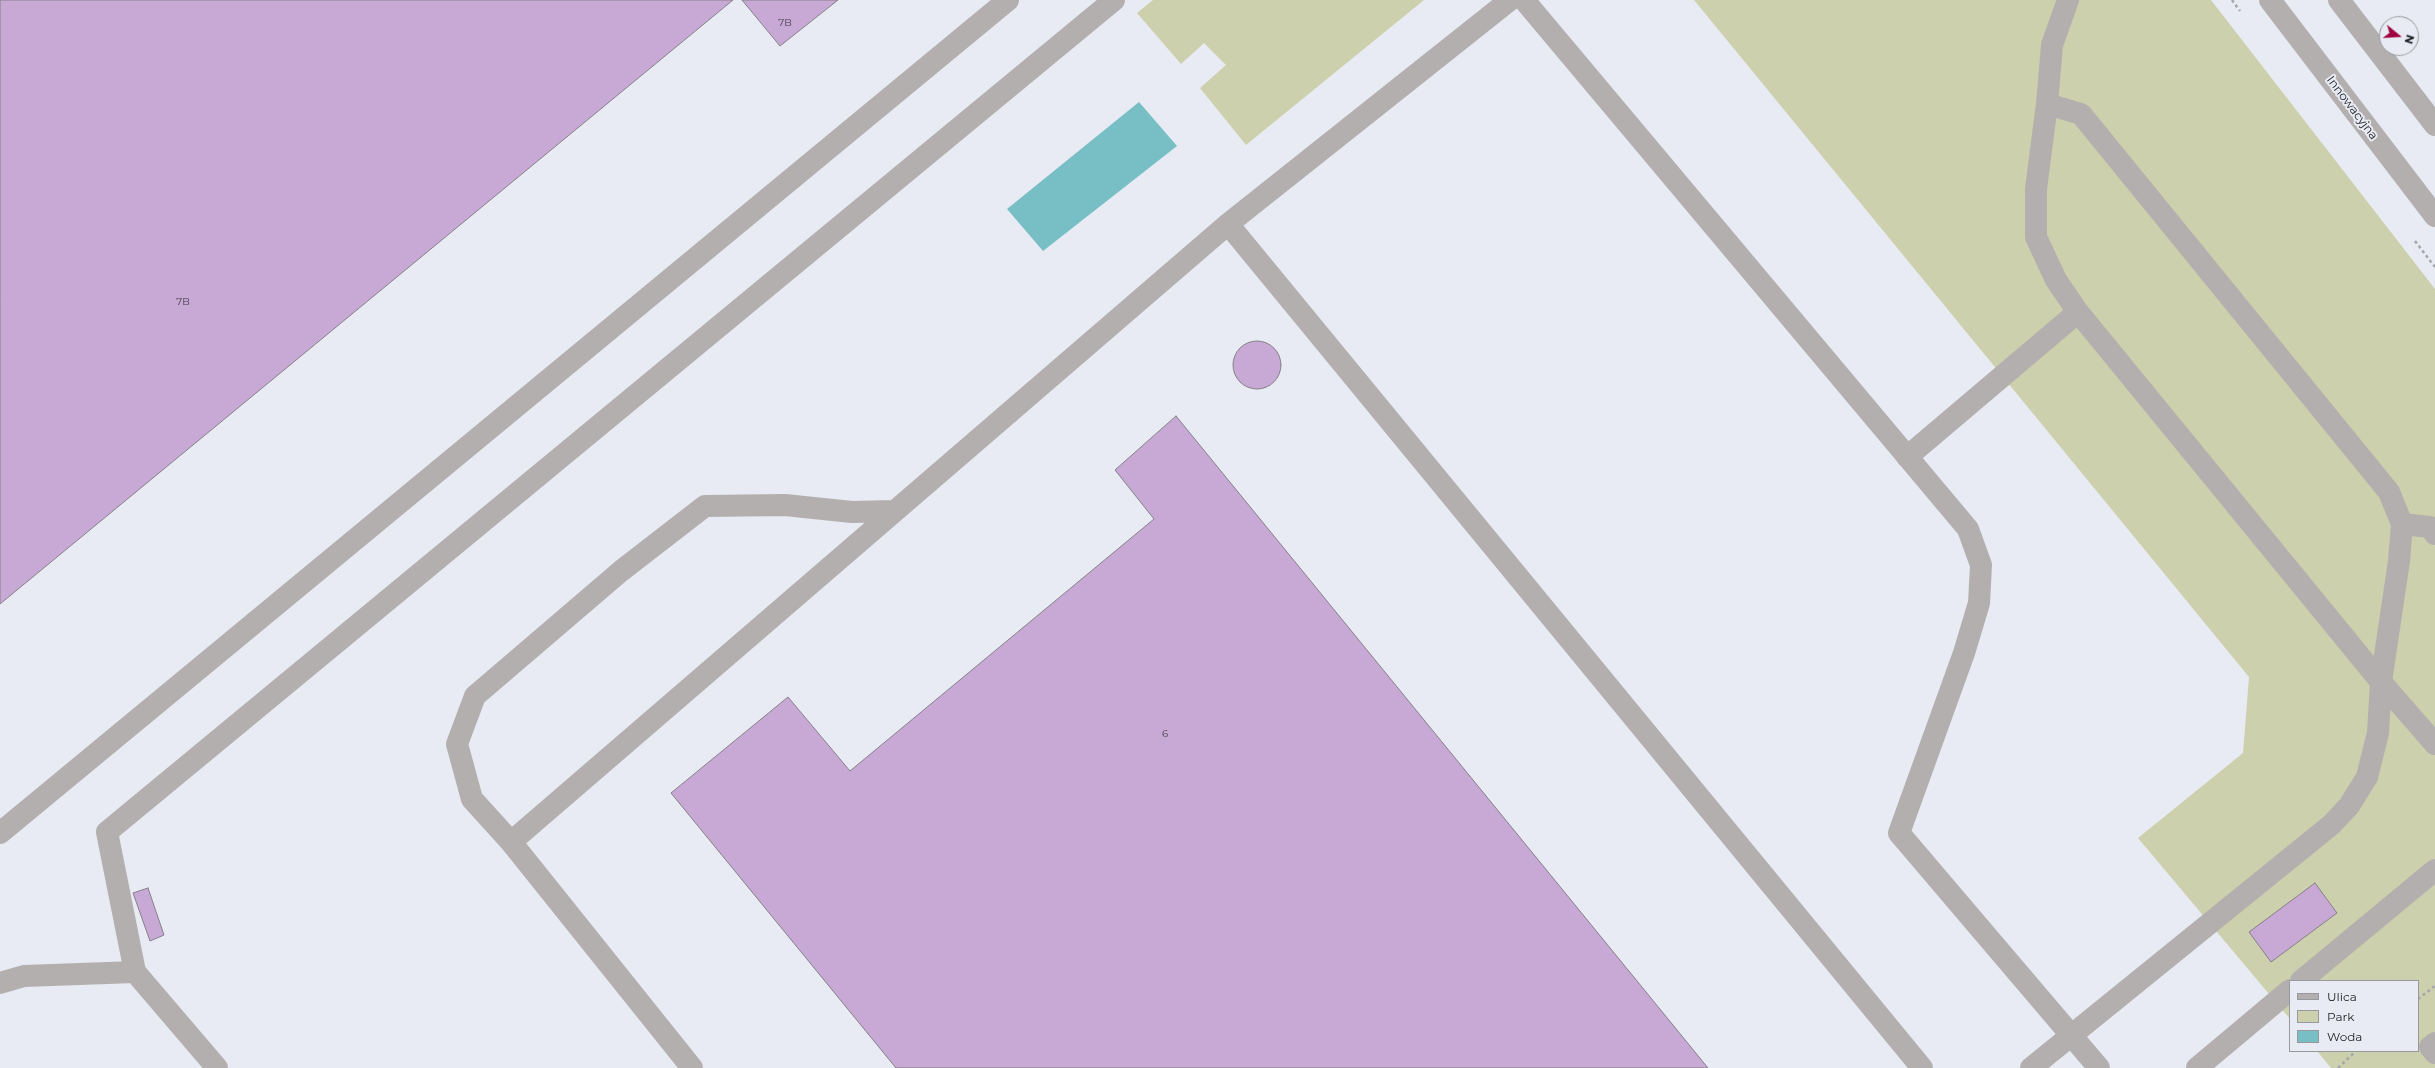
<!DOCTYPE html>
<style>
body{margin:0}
#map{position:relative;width:2435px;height:1068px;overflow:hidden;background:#e8ebf3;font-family:Montserrat,sans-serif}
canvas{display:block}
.legend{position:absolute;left:2289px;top:980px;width:130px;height:72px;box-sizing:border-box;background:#e8ebf3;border:1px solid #97999f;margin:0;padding:5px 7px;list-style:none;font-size:12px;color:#1d1e21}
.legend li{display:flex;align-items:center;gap:8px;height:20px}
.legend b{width:20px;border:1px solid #97999f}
.north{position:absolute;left:2379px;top:16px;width:40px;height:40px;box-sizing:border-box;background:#e8ebf3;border:1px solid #97999f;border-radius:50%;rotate:108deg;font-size:11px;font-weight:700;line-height:16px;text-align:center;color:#1d1e21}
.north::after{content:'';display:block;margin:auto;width:14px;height:18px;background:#a10340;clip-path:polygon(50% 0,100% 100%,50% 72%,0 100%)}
</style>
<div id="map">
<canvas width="2435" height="1068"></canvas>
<ul class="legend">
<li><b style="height:5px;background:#b3afaf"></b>Ulica</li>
<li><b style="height:11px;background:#cdd0ac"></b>Park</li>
<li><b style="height:11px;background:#77bec5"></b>Woda</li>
</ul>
<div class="north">N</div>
</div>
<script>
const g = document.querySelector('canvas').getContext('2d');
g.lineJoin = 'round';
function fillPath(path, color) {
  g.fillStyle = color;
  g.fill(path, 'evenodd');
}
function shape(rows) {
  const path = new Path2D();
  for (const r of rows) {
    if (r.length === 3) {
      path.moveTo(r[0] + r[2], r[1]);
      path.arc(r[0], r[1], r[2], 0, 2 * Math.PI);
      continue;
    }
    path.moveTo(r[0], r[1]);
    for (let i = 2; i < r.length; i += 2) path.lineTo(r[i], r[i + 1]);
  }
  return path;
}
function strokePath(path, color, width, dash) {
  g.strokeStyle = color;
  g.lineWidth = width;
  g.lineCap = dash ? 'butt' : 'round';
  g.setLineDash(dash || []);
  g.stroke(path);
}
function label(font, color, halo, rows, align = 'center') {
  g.font = font + ' Montserrat,sans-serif';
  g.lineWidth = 4;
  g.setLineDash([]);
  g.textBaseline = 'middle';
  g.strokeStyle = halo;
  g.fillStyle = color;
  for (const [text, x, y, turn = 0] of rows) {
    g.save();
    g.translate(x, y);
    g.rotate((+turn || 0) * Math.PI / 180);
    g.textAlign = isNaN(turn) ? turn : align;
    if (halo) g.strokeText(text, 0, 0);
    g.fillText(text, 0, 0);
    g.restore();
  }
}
const green = shape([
 [1153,0,1424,0,1246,145,1200,88,1226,65,1204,43,1181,64,1137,13],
 [1694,0,2211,0,2435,289,2435,1068,2331,1068,2317,1051,2418,1051,2418,981,2290,981,2290,1019,2138,838,2243,753,2249,677]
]);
const water = shape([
 [1139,102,1177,146,1043,251,1007,209]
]);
const building = shape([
 [0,0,733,0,0,604,0,0],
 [742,0,838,0,780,46,742,0],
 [1257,365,24],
 [1176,416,1708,1068,896,1068,671,793,788,697,850,771,1154,519,1115,470,1176,416],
 [2315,883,2337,913,2271,962,2249,932,2315,883],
 [148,888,164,935,150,941,133,893,148,888]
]);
const path = shape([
 [2232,0,2240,11],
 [2415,241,2435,267],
 [2418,999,2435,986],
 [2338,1068,2356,1051]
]);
const minor = shape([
 [1524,0,1968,529,1981,565,1979,603,1964,653,1899,833,2099,1068],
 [2068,0,2052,45,2047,104,2036,189,2036,237,2056,280,2078,312,2381,682,2435,744],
 [2270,0,2435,216],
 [2339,0,2435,125],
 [1228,224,1922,1068],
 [1907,457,2078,312],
 [2402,524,2430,527,2435,534],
 [0,833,1008,0],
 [511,842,1228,224,1510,0],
 [2301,981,2435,870],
 [0,983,24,976,135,972],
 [2435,1043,2430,1047,2435,1053],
 [217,1068,135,972,107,832,1114,0],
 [692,1068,511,842,472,799,457,744,475,696,621,571,705,506,785,505,852,512,894,511],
 [2031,1068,2331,825,2349,806,2367,777,2378,733,2381,682,2399,561,2402,524,2389,492,2081,114,2047,104],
 [2197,1068,2290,990]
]);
const numberNames = [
 ["7B",785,23],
 ["7B",183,302],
 ["6",1165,734]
];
const streetNames = [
 ["Innowacyjna",2352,108,53]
];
fillPath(green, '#cdd0ac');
fillPath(water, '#77bec5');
fillPath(building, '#c8a8d5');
strokePath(building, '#858187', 1);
strokePath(path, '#a5a7ae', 2.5, [3, 3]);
strokePath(minor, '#b3afaf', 22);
label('10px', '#48404e', null, numberNames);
label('12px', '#1d1e21', '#e8ebf3', streetNames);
</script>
